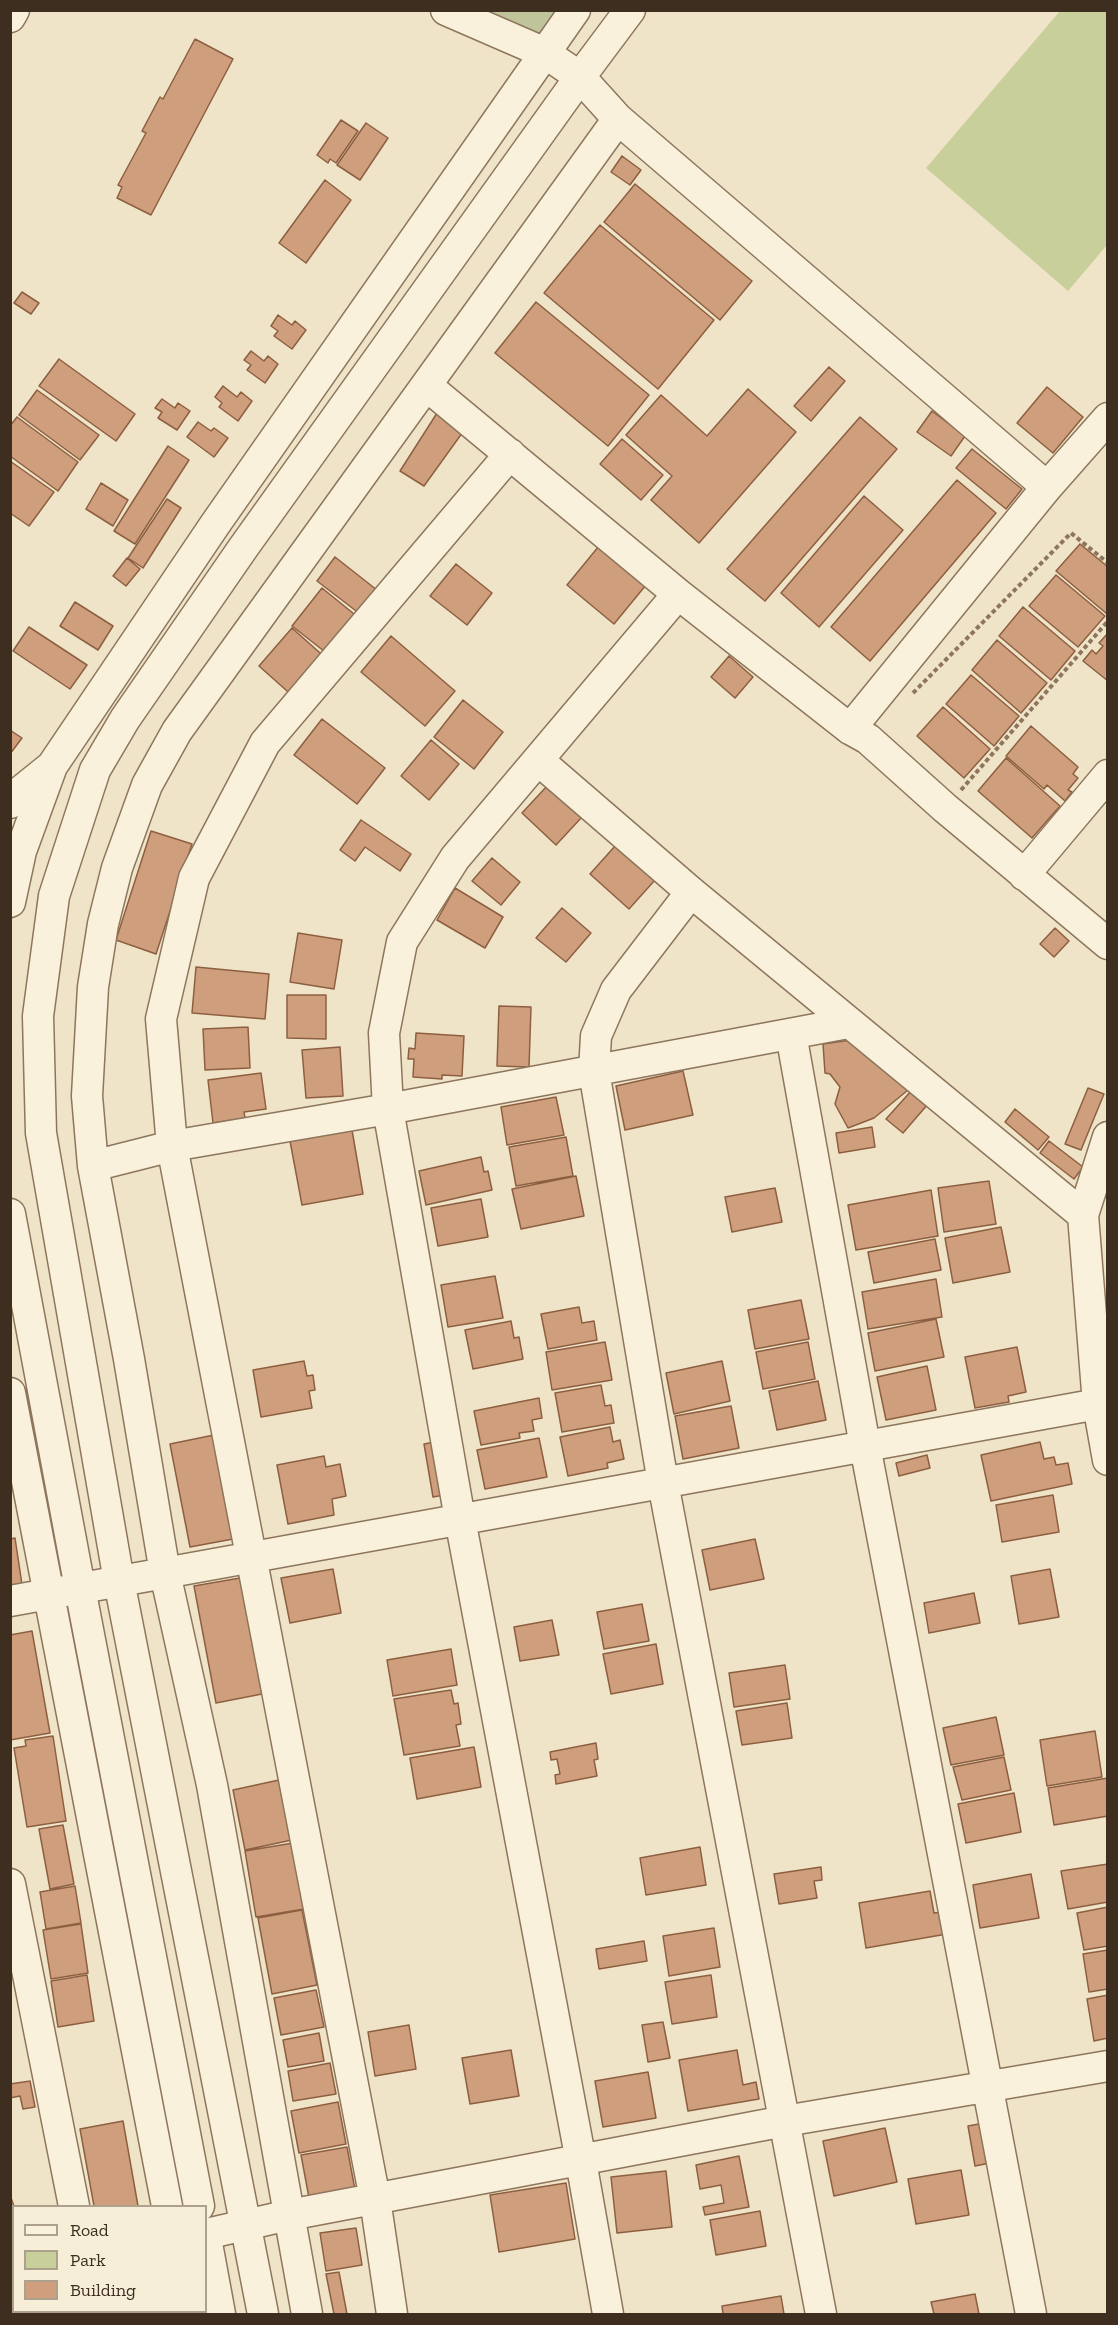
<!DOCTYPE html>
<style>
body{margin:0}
#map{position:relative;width:1118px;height:2325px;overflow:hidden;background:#f0e4c8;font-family:"Zilla Slab",serif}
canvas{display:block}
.frame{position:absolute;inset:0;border:12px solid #3d2e20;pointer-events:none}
.legend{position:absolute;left:12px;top:2205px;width:195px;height:108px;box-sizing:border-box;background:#f7eed8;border:2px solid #ada18e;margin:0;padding:8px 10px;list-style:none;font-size:18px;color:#3d2e20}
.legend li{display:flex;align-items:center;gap:12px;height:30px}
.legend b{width:30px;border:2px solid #ada18e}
</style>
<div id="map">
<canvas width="1118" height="2325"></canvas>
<div class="frame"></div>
<ul class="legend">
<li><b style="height:8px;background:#faf1dc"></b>Road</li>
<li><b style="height:16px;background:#c9cf9b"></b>Park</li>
<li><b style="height:16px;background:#cf9f7d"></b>Building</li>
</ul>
</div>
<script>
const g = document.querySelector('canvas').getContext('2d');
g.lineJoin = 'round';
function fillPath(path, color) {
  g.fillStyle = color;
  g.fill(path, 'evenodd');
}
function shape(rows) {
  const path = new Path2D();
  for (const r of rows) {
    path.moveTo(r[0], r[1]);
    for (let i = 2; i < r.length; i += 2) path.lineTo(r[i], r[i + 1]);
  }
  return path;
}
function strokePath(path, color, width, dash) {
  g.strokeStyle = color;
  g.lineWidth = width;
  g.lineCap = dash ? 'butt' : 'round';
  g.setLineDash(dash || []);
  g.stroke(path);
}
const green = shape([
 [1060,11,1108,11,1107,245,1068,291,926,168]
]);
const cemetery = shape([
 [446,11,573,11,545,53]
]);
const building = shape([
 [195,39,233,59,151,215,117,198,122,187,118,185,146,133,142,131,160,97,163,99,195,39],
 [341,120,358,131,336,163,330,159,328,163,317,155,341,120],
 [366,123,388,138,360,180,337,165,366,123],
 [622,156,641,170,630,185,611,172,622,156],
 [325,180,351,200,306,263,279,243,325,180],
 [635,184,752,281,720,320,604,222,635,184],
 [600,225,714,320,658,389,544,293,600,225],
 [22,292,39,303,31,314,14,303,22,292],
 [536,302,649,395,608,446,495,353,536,302],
 [278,315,292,325,295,321,306,330,292,349,274,336,278,331,271,326,278,315],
 [251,351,264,361,268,356,278,364,265,383,247,370,251,365,244,360,251,351],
 [59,359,135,414,116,441,39,386,59,359],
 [829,367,845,381,811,421,794,406,829,367],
 [223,386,237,397,241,392,252,401,238,421,219,407,222,403,215,397,223,386],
 [1047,387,1083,417,1053,453,1017,423,1047,387],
 [748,389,796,432,699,543,651,500,672,476,626,435,661,395,707,436,748,389],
 [37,390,99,435,80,460,19,415,37,390],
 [162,399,175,408,178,403,190,411,177,430,158,418,162,412,155,408,162,399],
 [439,410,465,429,424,486,400,471,439,410],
 [932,411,965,436,951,456,917,432,932,411],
 [17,417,78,462,58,491,10,456,10,426,17,417],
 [860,417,897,449,765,601,727,569,860,417],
 [198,422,211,431,214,428,228,438,214,457,187,437,198,422],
 [622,439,663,475,641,500,600,464,622,439],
 [168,446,189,460,135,544,114,531,168,446],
 [972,449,1022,489,1006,509,956,468,972,449],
 [10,461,54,492,29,526,10,513,10,461],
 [957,480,996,513,870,661,831,627,957,480],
 [101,483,128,500,113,526,86,509,101,483],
 [864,496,903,530,819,627,781,593,864,496],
 [167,499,181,508,143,568,128,558,167,499],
 [1080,544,1108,567,1107,614,1056,571,1080,544],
 [599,546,646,585,614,624,567,585,599,546],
 [335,557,382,594,364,617,317,581,335,557],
 [127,558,140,569,126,586,113,576,127,558],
 [456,564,492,593,467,625,430,596,456,564],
 [1056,575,1105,616,1078,647,1029,606,1056,575],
 [322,588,359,618,329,655,292,626,322,588],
 [75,602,113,626,98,650,60,626,75,602],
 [1023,607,1075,651,1051,680,999,636,1023,607],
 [29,627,87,665,70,689,13,651,29,627],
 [292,628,329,661,296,699,259,666,292,628],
 [1108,633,1108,681,1083,661,1092,650,1096,654,1103,646,1099,643,1108,633],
 [391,636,455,691,425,726,361,672,391,636],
 [997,640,1047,683,1021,713,972,670,997,640],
 [729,656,753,677,735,698,711,677,729,656],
 [971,675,1019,716,994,746,946,704,971,675],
 [463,700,503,732,474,769,434,737,463,700],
 [943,707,990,749,964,778,917,736,943,707],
 [322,719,385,768,357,804,294,755,322,719],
 [1031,726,1078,767,1073,774,1078,778,1068,790,1072,792,1065,801,1047,785,1044,789,1006,756,1031,726],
 [10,730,22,738,10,754,10,730],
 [431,740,459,764,429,800,401,776,431,740],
 [1006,758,1060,806,1032,838,978,791,1006,758],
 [548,785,582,817,556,845,522,813,548,785],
 [361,820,411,854,400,871,365,847,355,861,340,850,361,820],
 [151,831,192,844,156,954,116,940,151,831],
 [616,845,655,880,629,909,590,874,616,845],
 [492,858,520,882,501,905,472,881,492,858],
 [455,888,503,917,485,948,437,920,455,888],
 [562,908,591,933,566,962,536,938,562,908],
 [1055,928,1069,941,1054,957,1040,944,1055,928],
 [298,933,342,940,334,989,290,982,298,933],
 [196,967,269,974,265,1019,192,1013,196,967],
 [287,995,326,995,326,1039,287,1038,287,995],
 [499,1006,531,1007,529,1067,497,1066,499,1006],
 [248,1027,250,1068,205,1070,203,1029,248,1027],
 [416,1033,464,1036,462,1076,442,1075,442,1079,413,1077,414,1059,408,1059,409,1048,415,1049,416,1033],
 [851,1040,908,1090,874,1118,848,1128,835,1104,840,1087,830,1074,825,1073,823,1044,851,1040],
 [340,1047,343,1096,306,1098,302,1050,340,1047],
 [683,1071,693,1115,625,1130,616,1086,683,1071],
 [261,1073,266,1109,244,1112,245,1118,213,1123,208,1080,261,1073],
 [1088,1088,1104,1094,1081,1150,1065,1144,1088,1088],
 [912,1090,928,1104,903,1133,886,1119,912,1090],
 [556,1097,564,1135,507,1145,501,1107,556,1097],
 [1015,1109,1049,1137,1038,1150,1005,1122,1015,1109],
 [872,1127,875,1147,839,1153,836,1133,872,1127],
 [352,1130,363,1194,302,1205,290,1141,352,1130],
 [566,1137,573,1176,516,1186,509,1147,566,1137],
 [1049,1141,1083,1167,1074,1179,1040,1153,1049,1141],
 [481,1157,484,1172,488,1171,492,1190,426,1205,419,1171,481,1157],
 [576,1176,584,1216,521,1229,512,1189,576,1176],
 [989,1181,996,1224,944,1232,938,1188,989,1181],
 [775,1188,782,1222,732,1232,725,1197,775,1188],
 [931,1190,938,1236,856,1250,848,1205,931,1190],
 [481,1199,488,1237,438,1246,431,1208,481,1199],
 [1001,1227,1010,1272,953,1283,945,1238,1001,1227],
 [935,1239,941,1270,874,1283,868,1252,935,1239],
 [495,1276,503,1318,448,1327,441,1285,495,1276],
 [936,1279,942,1317,868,1329,862,1292,936,1279],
 [801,1300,809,1339,755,1349,748,1310,801,1300],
 [579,1307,582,1323,594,1321,597,1340,548,1349,541,1314,579,1307],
 [936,1319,944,1357,875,1371,868,1333,936,1319],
 [511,1321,514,1338,519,1337,523,1359,473,1369,465,1330,511,1321],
 [605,1342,612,1380,552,1390,546,1352,605,1342],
 [808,1342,815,1379,763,1389,756,1352,808,1342],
 [1017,1347,1026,1392,1008,1396,1009,1402,975,1408,965,1357,1017,1347],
 [304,1361,307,1376,313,1375,315,1390,309,1391,312,1408,261,1417,253,1370,304,1361],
 [722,1361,730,1401,674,1414,666,1373,722,1361],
 [927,1366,936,1410,886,1420,877,1377,927,1366],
 [818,1381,826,1420,777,1430,769,1391,818,1381],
 [601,1385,605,1406,611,1405,614,1423,562,1432,555,1393,601,1385],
 [539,1398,542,1418,532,1420,534,1431,519,1433,520,1438,481,1445,474,1411,539,1398],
 [731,1406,739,1448,683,1459,675,1416,731,1406],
 [610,1427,613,1442,620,1440,624,1459,607,1463,608,1468,568,1476,560,1437,610,1427],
 [214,1435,233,1539,190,1547,170,1444,214,1435],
 [539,1438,547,1477,485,1489,477,1450,539,1438],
 [435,1442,444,1495,433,1497,424,1444,435,1442],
 [1040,1442,1044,1459,1054,1457,1056,1465,1068,1463,1072,1484,991,1501,981,1455,1040,1442],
 [927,1455,930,1468,899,1476,896,1463,927,1455],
 [324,1456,326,1467,340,1464,346,1496,332,1499,334,1515,288,1524,277,1465,324,1456],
 [1053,1495,1059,1532,1002,1542,996,1505,1053,1495],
 [15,1538,23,1591,10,1594,10,1539,15,1538],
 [755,1539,764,1579,710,1590,702,1550,755,1539],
 [333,1569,341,1613,290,1623,281,1578,333,1569],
 [1050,1569,1059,1617,1019,1624,1011,1576,1050,1569],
 [240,1578,262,1694,216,1703,194,1586,240,1578],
 [974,1593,980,1623,929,1633,924,1603,974,1593],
 [642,1604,649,1641,604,1649,597,1612,642,1604],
 [552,1620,559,1655,520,1661,514,1627,552,1620],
 [32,1631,50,1733,10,1740,10,1635,32,1631],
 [656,1644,663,1684,611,1694,603,1654,656,1644],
 [451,1649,457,1685,393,1696,387,1660,451,1649],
 [785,1665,790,1699,734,1707,729,1673,785,1665],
 [451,1690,454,1704,458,1703,461,1724,456,1725,460,1746,404,1755,394,1699,451,1690],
 [787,1703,792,1738,742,1745,736,1711,787,1703],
 [996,1717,1004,1755,951,1765,943,1728,996,1717],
 [1095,1731,1102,1777,1047,1786,1040,1740,1095,1731],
 [53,1736,66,1821,27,1827,14,1748,26,1746,25,1740,53,1736],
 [596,1743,598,1759,594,1760,597,1776,556,1784,555,1775,560,1774,557,1759,551,1760,550,1752,596,1743],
 [474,1747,481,1787,417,1799,410,1758,474,1747],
 [1004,1757,1011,1790,962,1800,953,1767,1004,1757],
 [1108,1778,1108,1816,1054,1825,1048,1788,1108,1778],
 [279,1780,292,1840,245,1850,233,1790,279,1780],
 [1014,1793,1021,1832,966,1843,958,1804,1014,1793],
 [63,1825,74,1884,50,1889,39,1829,63,1825],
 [293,1843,304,1909,256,1917,245,1851,293,1843],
 [700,1847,706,1885,646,1895,640,1858,700,1847],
 [1108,1864,1108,1902,1068,1909,1061,1871,1108,1864],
 [821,1867,822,1880,814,1881,817,1898,779,1904,774,1874,821,1867],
 [1031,1874,1039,1918,980,1928,973,1885,1031,1874],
 [75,1886,81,1923,46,1929,40,1892,75,1886],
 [930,1891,934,1913,943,1912,947,1934,866,1948,859,1903,930,1891],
 [1108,1907,1108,1946,1084,1950,1077,1913,1108,1907],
 [302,1910,317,1985,272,1994,258,1918,302,1910],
 [81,1924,88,1973,51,1979,43,1930,81,1924],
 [714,1928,720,1967,669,1976,663,1936,714,1928],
 [644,1941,647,1961,599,1969,596,1949,644,1941],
 [1108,1950,1108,1989,1089,1992,1083,1954,1108,1950],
 [87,1975,94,2021,58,2027,51,1981,87,1975],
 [711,1975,717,2017,672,2024,665,1982,711,1975],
 [316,1990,324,2027,281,2035,274,1998,316,1990],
 [1108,1995,1108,2038,1094,2041,1087,1999,1108,1995],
 [663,2022,670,2058,648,2062,642,2025,663,2022],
 [409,2025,416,2069,375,2076,368,2032,409,2025],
 [319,2033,324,2061,288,2067,283,2040,319,2033],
 [511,2050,519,2096,470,2104,462,2058,511,2050],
 [737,2050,743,2085,756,2082,759,2099,688,2111,679,2060,737,2050],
 [330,2063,336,2094,293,2101,288,2071,330,2063],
 [648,2072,656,2118,603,2127,595,2081,648,2072],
 [30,2081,35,2107,23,2109,20,2096,10,2098,10,2084,30,2081],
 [338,2102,346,2144,299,2153,291,2111,338,2102],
 [123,2121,138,2206,94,2206,80,2129,123,2121],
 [984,2123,990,2163,975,2166,968,2126,984,2123],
 [885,2128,897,2182,834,2196,823,2141,885,2128],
 [347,2147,356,2195,310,2203,301,2155,347,2147],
 [739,2156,749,2207,705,2215,703,2207,724,2203,721,2185,700,2189,696,2165,739,2156],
 [961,2170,969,2215,916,2224,908,2179,961,2170],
 [666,2171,672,2227,617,2233,611,2177,666,2171],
 [566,2183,575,2239,499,2252,490,2195,566,2183],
 [10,2195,14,2206,14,2239,10,2239,10,2195],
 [760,2211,766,2246,716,2255,710,2220,760,2211],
 [356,2228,362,2265,326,2271,320,2233,356,2228],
 [339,2272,347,2314,334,2314,326,2274,339,2272],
 [975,2294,979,2314,934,2314,931,2302,975,2294],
 [781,2296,784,2314,723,2314,722,2306,781,2296],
 [111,2312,157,2312,157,2314,112,2314,111,2312]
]);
const path = shape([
 [913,693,1071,533,1108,563],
 [961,790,1108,621]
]);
const minor = shape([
 [446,10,545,53,580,77,618,119,1047,487],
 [10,17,14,10],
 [427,386,678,594,850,729,868,739,945,808,1108,944],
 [850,729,1047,487,1108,418],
 [538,760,691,892,1083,1215],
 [10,803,16,795,52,766],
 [1024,875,1108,775],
 [691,892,616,990,596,1036,594,1071,663,1483,821,2314],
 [10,902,21,851,52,766,216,523,575,10],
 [791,1034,865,1446,1031,2314],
 [1108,1137,1083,1215,1098,1404,1108,1460],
 [93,1166,172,1146,388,1109,848,1023],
 [10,1214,80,1588,199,2206],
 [10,1393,167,2206],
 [10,1601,1098,1404],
 [10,1884,74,2206],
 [206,2234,289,2215,785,2121,1108,2066],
 [206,2238,220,2314],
 [10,2270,14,2269],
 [94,2312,94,2314],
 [187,2312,188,2314],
 [263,2314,119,1581,41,1133,38,1016,54,896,95,770,125,719,243,548,580,77,630,10],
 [307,2314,212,1785,165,1573,129,1359,93,1166,87,1096,93,987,103,924,117,868,147,785,177,731,618,119],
 [392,2314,375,2199,172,1146,161,1019,194,878,265,743,510,454],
 [608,2314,581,2161,460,1519,388,1109,384,1033,402,942,455,858,678,594]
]);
fillPath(green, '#c9cf9b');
fillPath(cemetery, '#bfc49a');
fillPath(building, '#cf9f7d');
strokePath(building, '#8d5f41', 1.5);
strokePath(minor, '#8d765c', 33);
strokePath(path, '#8d765c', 4, [4.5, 3]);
strokePath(minor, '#faf1dc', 30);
</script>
